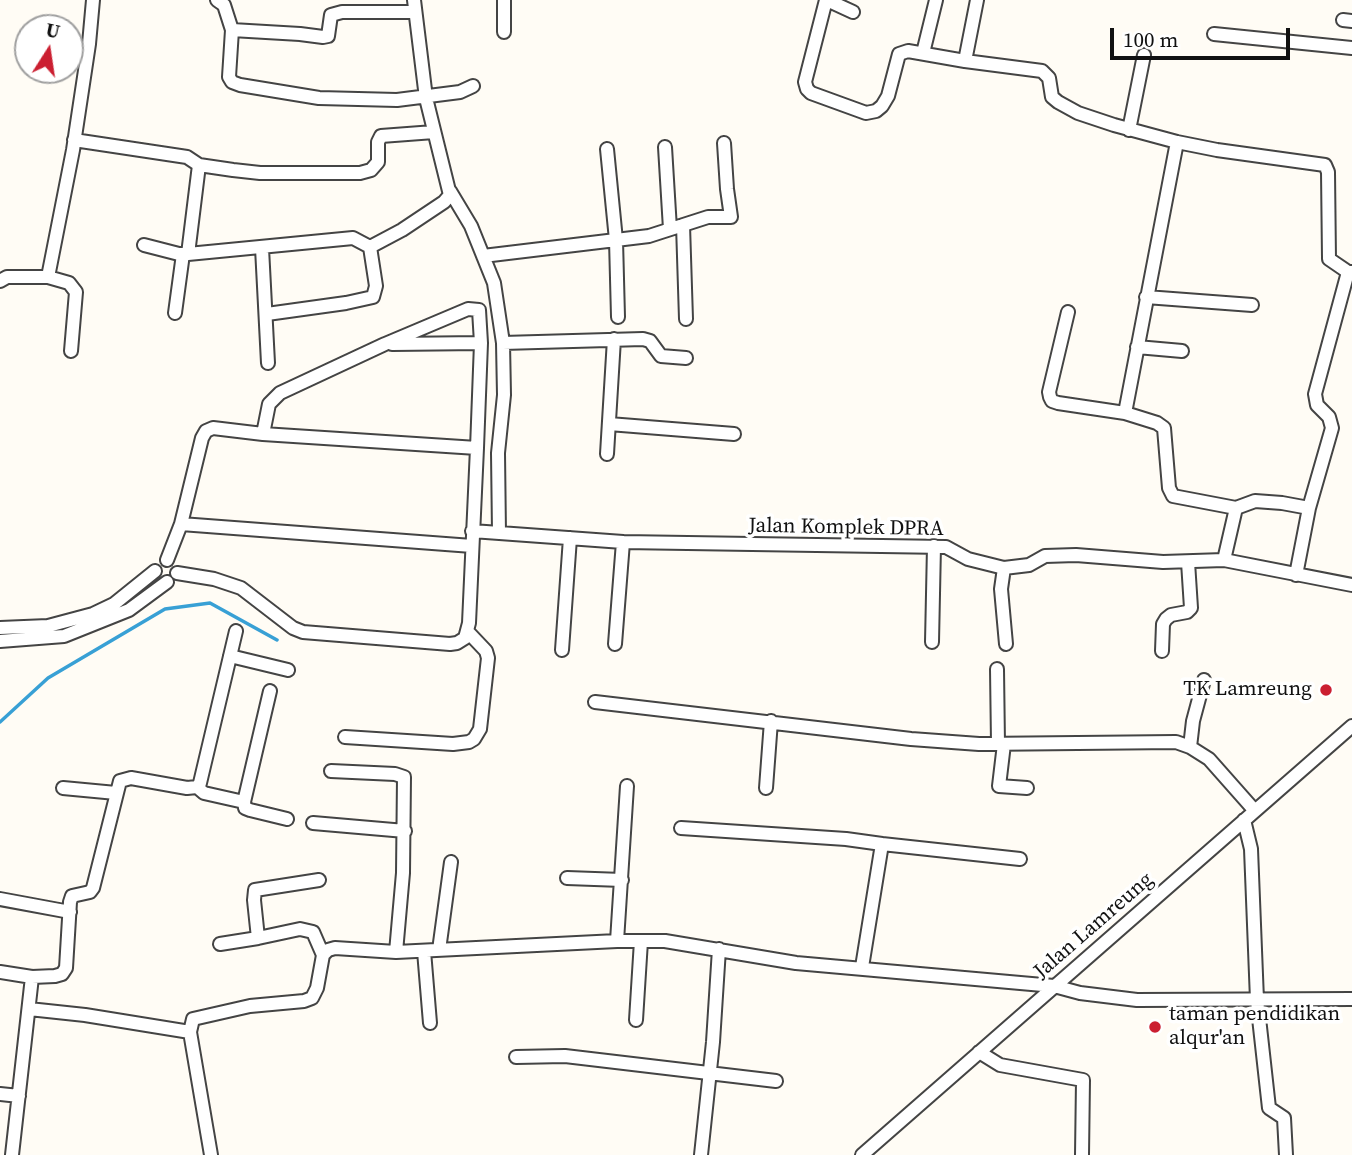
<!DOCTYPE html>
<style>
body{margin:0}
#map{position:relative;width:1352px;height:1155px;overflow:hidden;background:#fffcf5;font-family:"Source Serif 4",serif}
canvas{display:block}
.north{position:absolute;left:14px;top:14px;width:70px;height:70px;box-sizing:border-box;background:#fff;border:2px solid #a0a0a0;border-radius:50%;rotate:12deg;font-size:19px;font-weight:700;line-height:28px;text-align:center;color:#111}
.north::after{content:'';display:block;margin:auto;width:24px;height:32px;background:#cb1f31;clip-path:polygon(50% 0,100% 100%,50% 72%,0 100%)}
.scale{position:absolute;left:1110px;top:28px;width:180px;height:32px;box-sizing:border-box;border:4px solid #111;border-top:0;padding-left:9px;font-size:21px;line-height:24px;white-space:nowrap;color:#111;-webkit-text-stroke:5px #fff;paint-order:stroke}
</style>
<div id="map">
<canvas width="1352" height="1155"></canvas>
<div class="north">U</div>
<div class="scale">100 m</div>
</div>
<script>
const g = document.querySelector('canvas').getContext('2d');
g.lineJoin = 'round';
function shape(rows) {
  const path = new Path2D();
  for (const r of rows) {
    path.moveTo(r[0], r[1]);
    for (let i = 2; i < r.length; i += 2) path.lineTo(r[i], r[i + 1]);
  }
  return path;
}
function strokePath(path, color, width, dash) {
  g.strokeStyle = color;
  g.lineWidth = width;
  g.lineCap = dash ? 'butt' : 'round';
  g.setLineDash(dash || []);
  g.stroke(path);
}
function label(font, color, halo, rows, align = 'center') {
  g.font = font + ' "Source Serif 4",serif';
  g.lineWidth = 7;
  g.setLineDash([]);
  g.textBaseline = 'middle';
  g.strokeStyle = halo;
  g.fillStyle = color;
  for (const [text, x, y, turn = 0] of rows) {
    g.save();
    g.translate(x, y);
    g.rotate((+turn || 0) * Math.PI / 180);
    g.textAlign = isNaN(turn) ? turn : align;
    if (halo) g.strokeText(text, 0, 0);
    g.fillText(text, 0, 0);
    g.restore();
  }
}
const stream = shape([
 [0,722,48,678,165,609,210,603,277,640]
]);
const minor = shape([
 [217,0,224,5,232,30,229,77,232,82,240,85,319,98,397,100,460,92,473,86],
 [826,0,805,82,807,89,811,93,866,113,876,111,882,106,888,96,899,54,908,51,965,61,1042,71,1049,78,1052,97,1058,102,1078,113,1114,125,1177,142,1217,150,1325,165,1328,172,1329,259,1348,272,1352,272],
 [827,0,853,12],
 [1343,20,1352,21],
 [232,30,300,34,323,37,328,36,331,15,342,12,415,12],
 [504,32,504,0],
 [1214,34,1352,48],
 [923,53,936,0],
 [965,61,977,0],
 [1129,130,1144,55],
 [74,140,187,157,199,165,233,170,260,173,360,173,371,170,378,162,378,142,381,136,434,132],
 [1177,142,1125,413,1157,423,1164,428,1169,488,1173,496,1236,508,1255,501,1282,503,1309,508],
 [665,147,670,229],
 [607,149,616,240,618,317],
 [199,165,188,254,353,238,370,247],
 [450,191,471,226,494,283,503,343,504,395,498,453,499,533],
 [683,225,686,319],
 [144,245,179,254,188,254],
 [262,248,268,363],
 [483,256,649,236,708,217,731,217,727,189,724,143],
 [0,281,7,277,48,277],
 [1146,297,1252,305],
 [1068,312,1049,392,1050,397,1052,401,1058,403,1125,413],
 [175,313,183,254],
 [267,314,346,303,373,297,376,286,370,247,402,230,444,202,450,195,426,98,414,0],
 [503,343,643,339,650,341,661,356,686,358],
 [392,344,481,343],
 [1137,347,1182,351],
 [71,351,76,292,69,283,48,277,73,150,89,44,93,0],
 [609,424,734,434],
 [607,454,614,339],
 [181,524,472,546],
 [472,531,623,542,946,547,968,559,1004,568,1029,565,1045,556,1076,555,1163,562,1224,560,1352,585],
 [167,560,181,524,202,438,206,431,213,428,263,434,477,448],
 [1224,560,1236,508],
 [1004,568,1001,589,1006,644],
 [177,573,214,579,241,588,293,628,303,632,450,644,457,643,465,638,469,623,477,448,481,343,479,310,468,309,385,344,280,393,269,404,263,434],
 [1296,575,1309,508,1332,428,1329,417,1317,405,1315,394,1348,272],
 [0,628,48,626,93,614,114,604,155,571],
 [0,641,64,636,129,610,167,582],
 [932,642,934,546],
 [615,644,623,542],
 [562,650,570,538],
 [1162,651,1163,624,1166,619,1171,615,1187,612,1191,608,1188,562],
 [230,656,288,670],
 [997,669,998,744],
 [270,691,244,802,245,808,250,810,287,819],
 [595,702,911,739,979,744,1176,742,1190,747,1209,759,1255,811],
 [345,737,453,744,469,742,474,739,480,729,488,658,486,651,468,632],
 [1004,744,999,786,1027,788],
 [1190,747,1193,721,1204,680],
 [331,771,395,774,404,777,403,873,396,952],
 [197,787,204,793,244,802],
 [63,788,116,793],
 [766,788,771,721],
 [1244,820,1251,849,1257,1000,1269,1108,1284,1118,1286,1155],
 [313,823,405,831],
 [681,828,846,839,882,844,862,967],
 [882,844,1020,859],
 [567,878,622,880],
 [319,880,255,890,254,900,258,938,300,929,313,932,323,955],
 [0,899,70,912],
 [617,941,627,786],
 [220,944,258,938],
 [439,950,451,862],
 [424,951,430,1023],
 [0,972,32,977],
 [29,1009,85,1015,190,1032],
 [636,1020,641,941],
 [979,1052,1000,1065,1083,1080,1082,1155],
 [516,1057,565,1056,776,1081],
 [0,1094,19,1096],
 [12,1155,32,977,55,976,62,974,66,968,70,902,72,896,90,892,93,888,120,781,131,778,187,788,197,787,200,783,236,631],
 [211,1155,190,1032,193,1019,250,1006,304,1001,312,998,317,988,323,955,328,950,335,948,396,952,617,941,665,941,796,963,1054,986,1080,993,1137,1000,1352,999],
 [701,1155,713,1042,719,949],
 [862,1155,1352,726]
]);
const markers = [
 [1326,690,7,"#cb1f31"],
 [1155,1027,7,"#cb1f31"]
];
const streetNames = [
 ["Jalan Komplek DPRA",846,528,1],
 ["Jalan Lamreung",1094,926,-41]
];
const poiNames = [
 ["TK Lamreung",1312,690],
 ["taman pendidikan",1169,1015,"left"],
 ["alqur'an",1169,1039,"left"]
];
strokePath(stream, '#38a0d5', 3.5);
strokePath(minor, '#444', 16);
strokePath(minor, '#fff', 12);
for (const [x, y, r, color] of markers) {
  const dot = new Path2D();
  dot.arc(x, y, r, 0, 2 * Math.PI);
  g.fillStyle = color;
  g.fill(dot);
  strokePath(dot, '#fff', 2.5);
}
label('21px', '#111', '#fff', streetNames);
label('21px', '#111', '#fff', poiNames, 'right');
</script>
